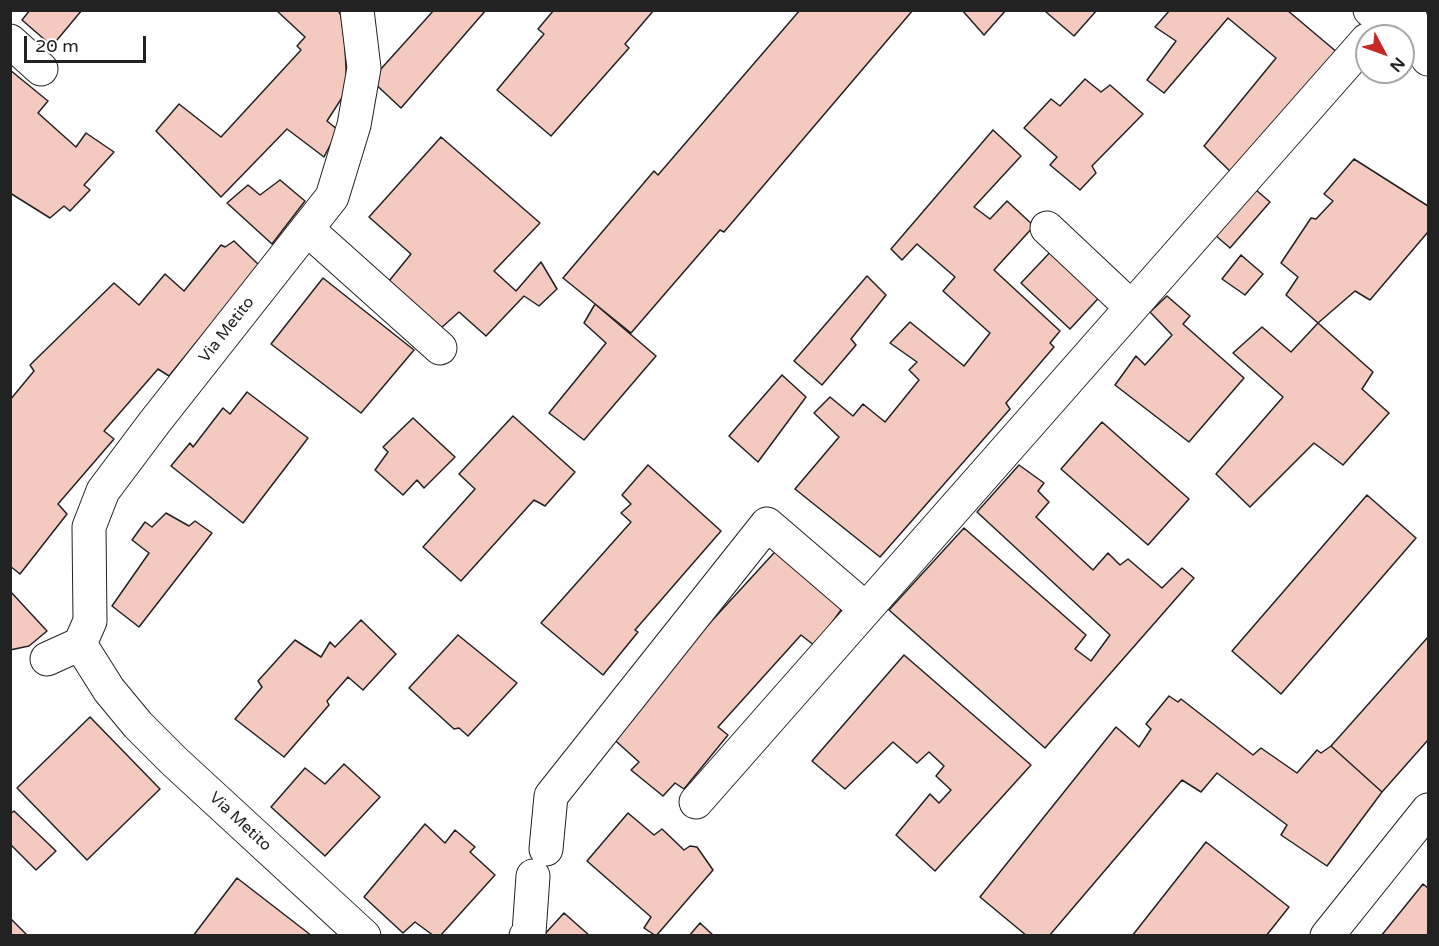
<!DOCTYPE html>
<style>
body{margin:0}
#map{position:relative;width:1439px;height:946px;overflow:hidden;background:#fff;font-family:"Varela Round",sans-serif}
canvas{display:block}
.frame{position:absolute;inset:0;border:12px solid #222;pointer-events:none}
.north{position:absolute;left:1355px;top:24px;width:60px;height:60px;box-sizing:border-box;background:#fff;border:2px solid #a7a7a7;border-radius:50%;rotate:131deg;font-size:16px;font-weight:700;line-height:24px;text-align:center;color:#222}
.north::after{content:'';display:block;margin:auto;width:21px;height:27px;background:#c62828;clip-path:polygon(50% 0,100% 100%,50% 72%,0 100%)}
.scale{position:absolute;left:24px;top:36px;width:122px;height:27px;box-sizing:border-box;border:3px solid #222;border-top:0;padding-left:8px;font-size:18px;line-height:21px;white-space:nowrap;color:#222;-webkit-text-stroke:4px #fff;paint-order:stroke}
</style>
<div id="map">
<canvas width="1439" height="946"></canvas>
<div class="frame"></div>
<div class="north">N</div>
<div class="scale">20 m</div>
</div>
<script>
const g = document.querySelector('canvas').getContext('2d');
g.lineJoin = 'round';
function fillPath(path, color) {
  g.fillStyle = color;
  g.fill(path, 'evenodd');
}
function shape(rows) {
  const path = new Path2D();
  for (const r of rows) {
    path.moveTo(r[0], r[1]);
    for (let i = 2; i < r.length; i += 2) path.lineTo(r[i], r[i + 1]);
  }
  return path;
}
function strokePath(path, color, width, dash) {
  g.strokeStyle = color;
  g.lineWidth = width;
  g.lineCap = dash ? 'butt' : 'round';
  g.setLineDash(dash || []);
  g.stroke(path);
}
function label(font, color, halo, rows, align = 'center') {
  g.font = font + ' "Varela Round",sans-serif';
  g.lineWidth = 4.5;
  g.setLineDash([]);
  g.textBaseline = 'middle';
  g.strokeStyle = halo;
  g.fillStyle = color;
  for (const [text, x, y, turn = 0] of rows) {
    g.save();
    g.translate(x, y);
    g.rotate((+turn || 0) * Math.PI / 180);
    g.textAlign = isNaN(turn) ? turn : align;
    if (halo) g.strokeText(text, 0, 0);
    g.fillText(text, 0, 0);
    g.restore();
  }
}
const building = shape([
 [30,10,82,10,52,46,22,20,30,10],
 [276,10,338,10,341,16,345,46,347,90,327,121,338,130,324,157,287,129,221,197,156,131,179,104,221,137,301,50,297,46,305,37,276,10],
 [434,10,486,10,401,108,371,80,434,10],
 [554,10,654,10,625,44,629,48,551,136,497,90,544,34,538,29,554,10],
 [800,10,913,10,724,232,720,230,631,333,563,278,654,171,658,175,800,10],
 [962,10,1006,10,984,35,962,10],
 [1047,10,1097,10,1074,36,1046,12,1047,10],
 [1170,10,1287,10,1338,53,1232,173,1204,146,1276,58,1228,18,1164,93,1147,80,1176,41,1155,27,1170,10],
 [10,70,48,101,38,113,76,147,86,133,114,152,84,185,90,190,70,211,64,206,50,218,10,193,10,70],
 [1085,79,1101,92,1110,85,1143,114,1092,166,1096,173,1080,190,1050,165,1057,157,1024,128,1051,99,1060,106,1085,79],
 [993,130,1021,156,974,207,990,219,1007,201,1034,226,994,270,1060,331,1050,343,1054,347,1006,403,1010,409,880,557,795,489,839,437,814,413,830,397,853,416,863,404,885,422,919,380,909,370,917,362,890,343,910,322,964,366,990,333,943,291,955,277,917,244,902,260,891,249,993,130],
 [441,137,540,223,494,271,516,291,541,262,557,289,539,306,524,296,486,336,459,312,441,328,389,281,411,254,369,217,441,137],
 [1354,159,1428,206,1428,232,1370,300,1355,291,1318,323,1286,295,1298,277,1281,263,1311,218,1316,219,1333,201,1324,194,1354,159],
 [280,180,305,201,272,244,227,203,248,185,260,195,280,180],
 [1248,183,1270,202,1230,248,1208,229,1248,183],
 [234,241,259,265,169,376,158,369,104,431,114,439,58,504,67,514,20,574,10,566,10,400,34,371,30,365,114,283,139,305,165,274,184,291,221,245,225,247,234,241],
 [1057,245,1106,290,1070,329,1021,283,1057,245],
 [1241,255,1263,274,1245,295,1222,279,1241,255],
 [867,276,886,295,851,339,856,345,822,385,794,361,867,276],
 [323,278,414,350,361,413,271,344,323,278],
 [1167,296,1190,316,1183,324,1244,378,1189,442,1115,385,1136,356,1145,365,1172,335,1150,312,1167,296],
 [595,304,656,356,584,440,549,413,606,343,584,323,595,304],
 [1318,323,1373,372,1362,389,1389,413,1343,465,1314,443,1250,507,1216,474,1283,397,1233,353,1262,327,1291,352,1318,323],
 [782,375,806,397,758,462,729,436,782,375],
 [247,392,308,438,243,523,171,466,190,443,193,447,223,408,230,414,247,392],
 [513,416,575,472,545,506,534,500,461,581,423,547,475,489,459,474,513,416],
 [413,418,455,457,424,488,417,480,403,495,375,470,388,452,383,447,413,418],
 [1102,422,1189,499,1148,545,1061,469,1102,422],
 [648,465,721,531,635,630,638,632,603,675,541,623,631,522,621,513,631,504,622,495,648,465],
 [1019,465,1044,483,1038,491,1049,502,1036,517,1093,570,1108,553,1120,565,1128,559,1162,588,1182,568,1194,578,1045,748,889,610,964,528,1086,635,1075,649,1091,661,1110,635,977,512,1019,465],
 [1367,495,1416,538,1281,694,1232,651,1367,495],
 [166,513,189,526,195,521,212,533,139,627,112,606,149,553,132,540,145,522,152,527,166,513],
 [784,542,846,603,815,646,801,635,718,727,728,735,684,789,675,783,663,796,631,770,639,762,608,734,784,542],
 [10,591,47,631,29,646,10,650,10,591],
 [361,620,396,654,363,690,348,677,327,701,329,705,284,757,235,719,262,687,258,681,295,640,321,657,330,642,335,647,361,620],
 [458,635,517,683,468,736,459,728,454,729,409,688,458,635],
 [1428,637,1428,740,1382,792,1331,746,1428,637],
 [904,655,1031,765,935,871,896,835,930,794,939,803,951,790,936,776,944,766,929,752,917,763,893,742,845,789,812,761,904,655],
 [1169,696,1178,702,1181,699,1253,755,1261,748,1297,773,1317,750,1321,753,1331,746,1382,792,1327,866,1281,835,1287,825,1217,773,1201,792,1182,780,1049,936,1027,936,980,897,1116,727,1139,747,1151,729,1146,724,1169,696],
 [90,717,160,789,87,860,17,788,90,717],
 [344,764,380,797,325,856,271,807,305,768,325,784,344,764],
 [14,811,56,851,36,870,10,844,10,814,14,811],
 [628,813,654,835,662,829,684,850,690,846,697,847,713,870,656,936,644,928,651,917,587,861,628,813],
 [425,824,445,843,455,830,475,847,470,852,495,875,440,936,434,936,415,922,403,933,364,897,425,824],
 [1206,842,1289,907,1266,936,1132,936,1206,842],
 [237,878,312,936,193,936,237,878],
 [1423,884,1428,888,1428,936,1381,936,1423,884],
 [564,913,590,936,543,936,564,913],
 [10,918,28,936,10,936,10,918],
 [700,923,714,936,689,936,700,923]
]);
const street = shape([
 [10,41,41,69],
 [1047,228,1131,307],
 [307,229,440,348],
 [80,644,109,690,138,725,174,761,364,936],
 [47,659,80,644,90,621,89,527,103,491,154,423,332,197,354,125,364,68,357,10],
 [696,802,1367,40],
 [546,849,551,796,767,524,866,609],
 [526,936,529,933,533,876]
]);
const secondary = shape([
 [1370,10,1399,36],
 [1408,10,1416,35,1428,59],
 [1327,936,1428,810]
]);
const streetNames = [
 ["Via Metito",227,330,-52],
 ["Via Metito",240,822,43]
];
fillPath(building, '#f3c9c0');
strokePath(building, '#222', 1.5);
strokePath(street, '#222', 35);
strokePath(secondary, '#222', 35);
strokePath(street, '#fff', 33);
strokePath(secondary, '#fff', 33);
label('16px', '#222', '#fff', streetNames);
</script>
